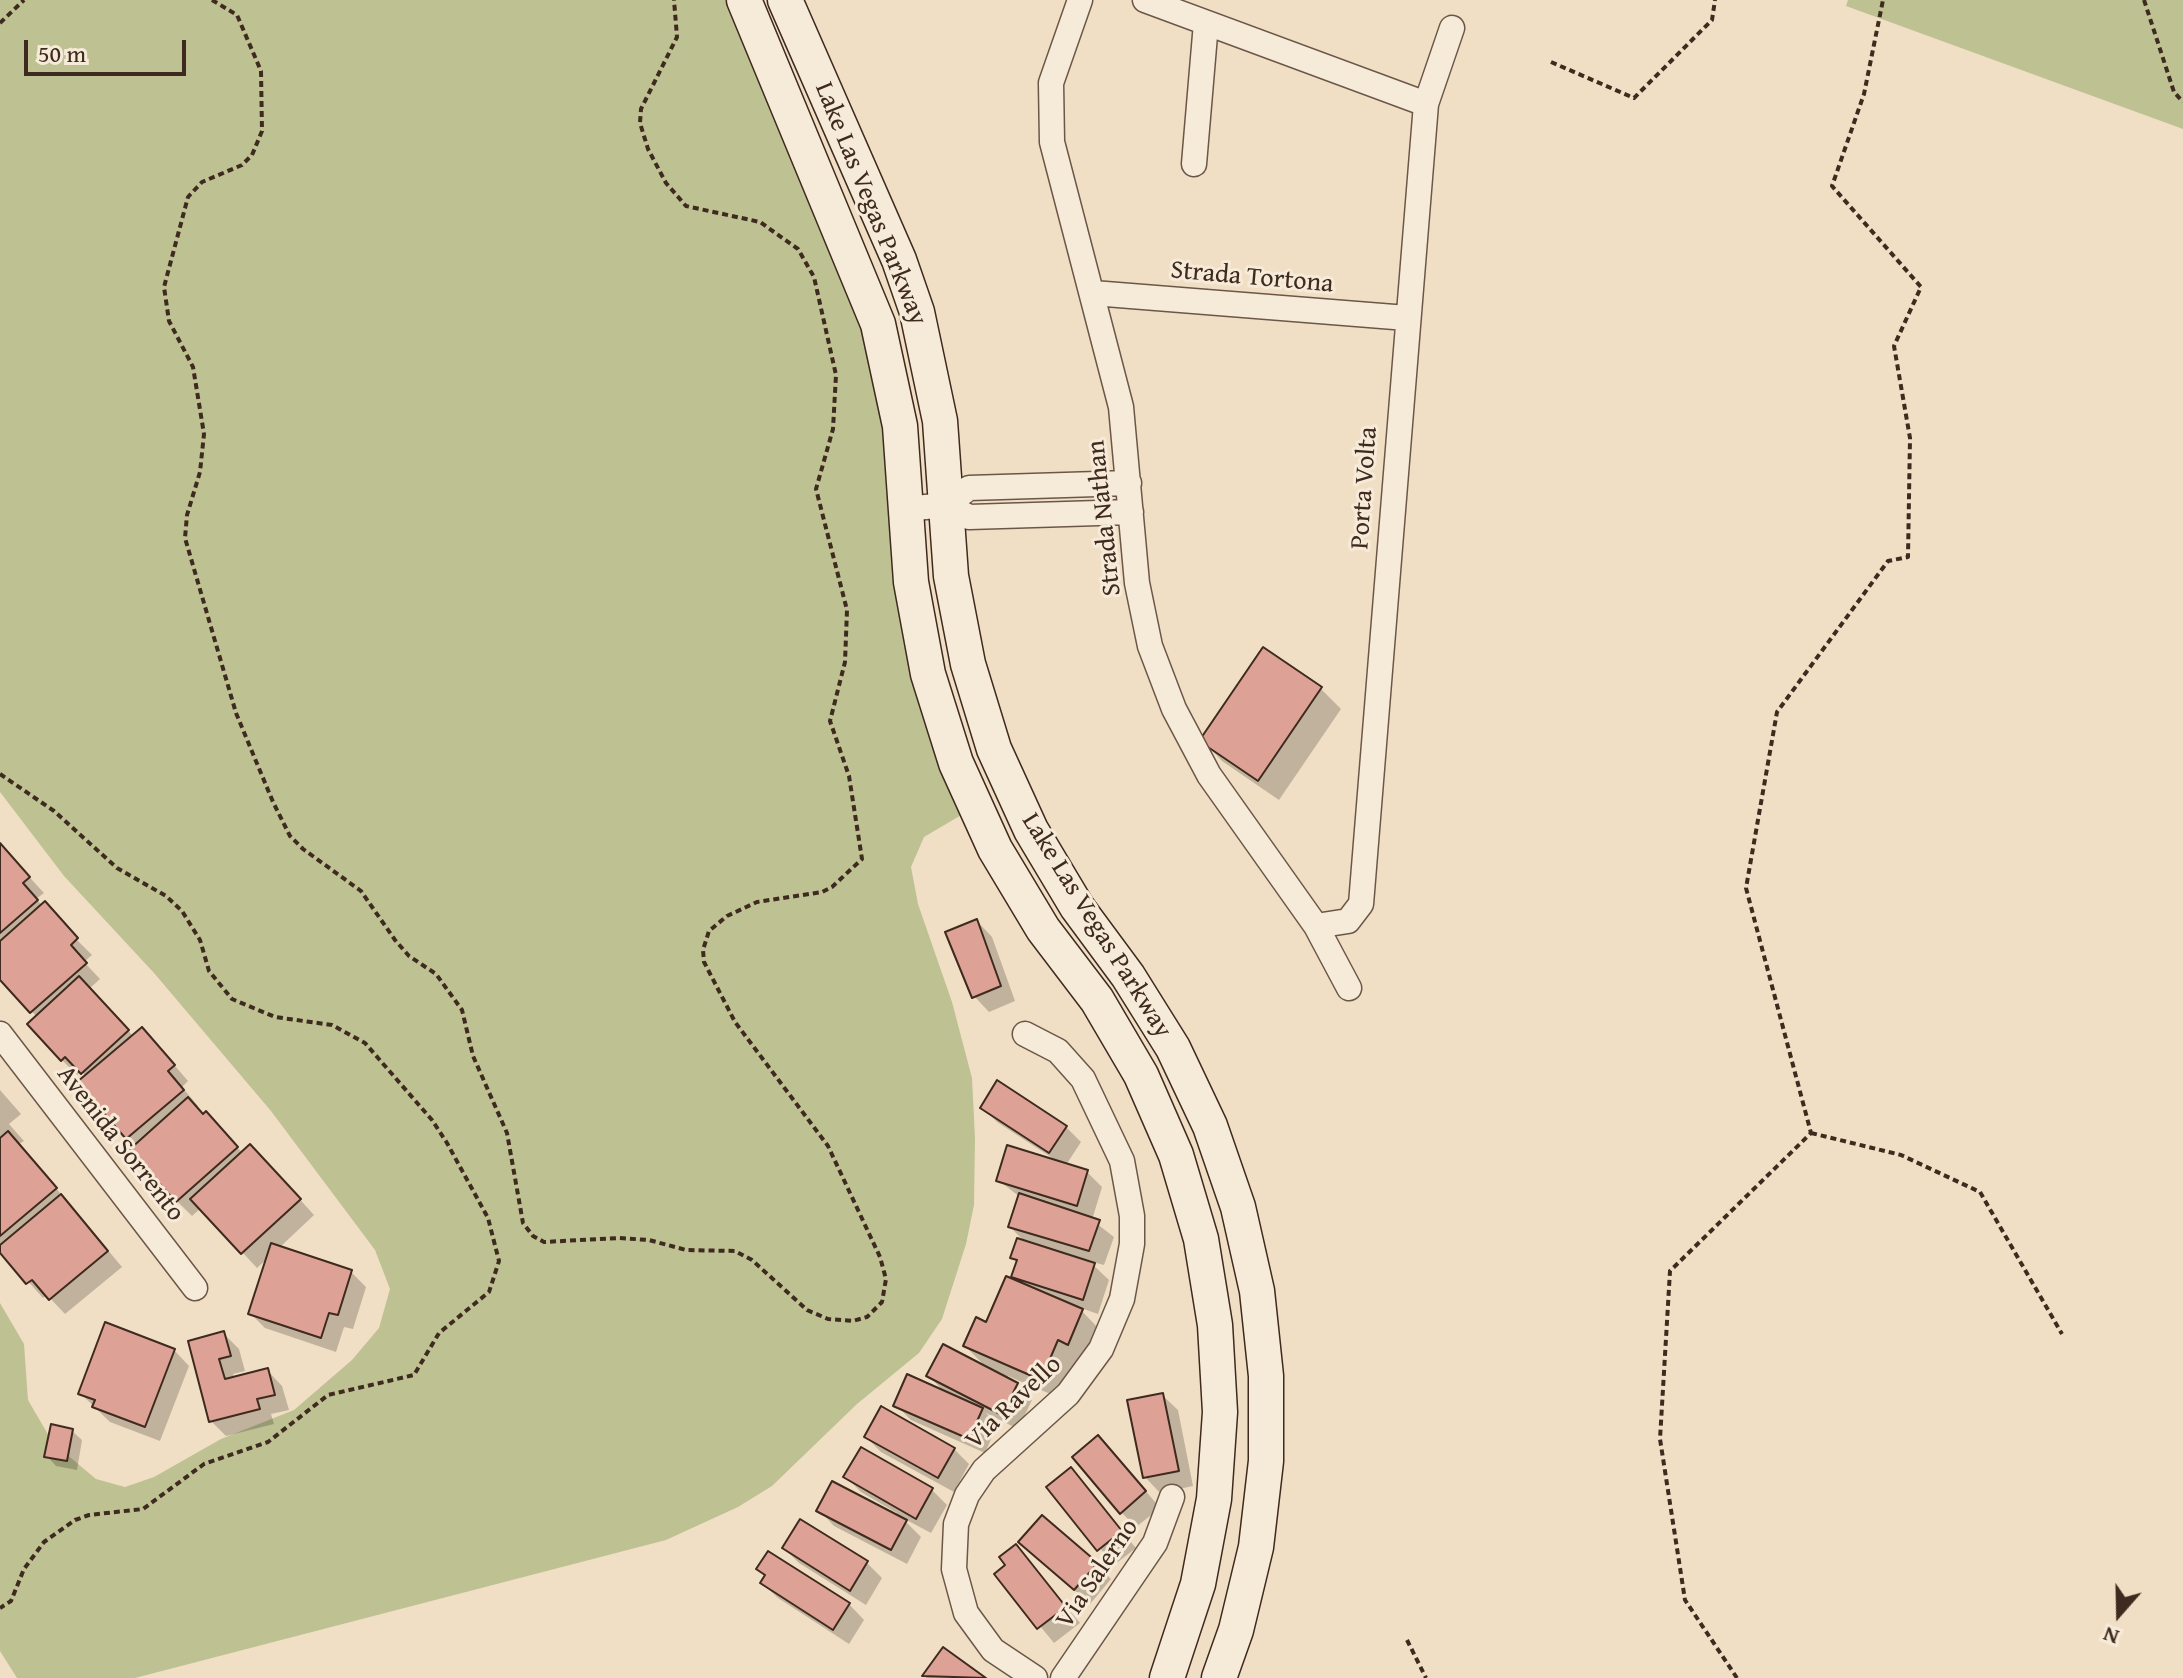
<!DOCTYPE html>
<style>
body{margin:0}
#map{position:relative;width:2183px;height:1678px;overflow:hidden;background:#f1dfc5;font-family:"Gentium Book Plus",serif}
canvas{display:block}
.north{position:absolute;left:2079px;top:1574px;width:80px;height:80px;-webkit-text-stroke:6px #f6ead9;paint-order:stroke;rotate:200deg;font-size:22px;font-weight:700;line-height:32px;text-align:center;color:#3e2a1e}
.north::after{content:'';display:block;margin:auto;width:28px;height:36px;background:#3e2a1e;clip-path:polygon(50% 0,100% 100%,50% 72%,0 100%)}
.scale{position:absolute;left:24px;top:40px;width:162px;height:36px;box-sizing:border-box;border:4px solid #3e2a1e;border-top:0;padding-left:10px;font-size:24px;line-height:28px;white-space:nowrap;color:#3e2a1e;-webkit-text-stroke:6px #f6ead9;paint-order:stroke}
</style>
<div id="map">
<canvas width="2183" height="1678"></canvas>
<div class="north">N</div>
<div class="scale">50 m</div>
</div>
<script>
const g = document.querySelector('canvas').getContext('2d');
g.lineJoin = 'round';
function fillPath(path, color) {
  g.fillStyle = color;
  g.fill(path, 'evenodd');
}
function shape(rows) {
  const path = new Path2D();
  for (const r of rows) {
    path.moveTo(r[0], r[1]);
    for (let i = 2; i < r.length; i += 2) path.lineTo(r[i], r[i + 1]);
  }
  return path;
}
function strokePath(path, color, width, dash) {
  g.strokeStyle = color;
  g.lineWidth = width;
  g.lineCap = dash ? 'butt' : 'round';
  g.setLineDash(dash || []);
  g.stroke(path);
}
function label(font, color, halo, rows, align = 'center') {
  g.font = font + ' "Gentium Book Plus",serif';
  g.lineWidth = 6;
  g.setLineDash([]);
  g.textBaseline = 'middle';
  g.strokeStyle = halo;
  g.fillStyle = color;
  for (const [text, x, y, turn = 0] of rows) {
    g.save();
    g.translate(x, y);
    g.rotate((+turn || 0) * Math.PI / 180);
    g.textAlign = isNaN(turn) ? turn : align;
    if (halo) g.strokeText(text, 0, 0);
    g.fillText(text, 0, 0);
    g.restore();
  }
}
const green = shape([
 [0,0,728,0,864,328,963,814,924,837,911,867,918,904,952,1002,972,1078,975,1138,974,1205,966,1244,942,1319,919,1353,857,1404,772,1486,738,1507,666,1540,135,1678,17,1678,0,1651,0,1303,24,1344,28,1400,53,1443,96,1479,125,1487,154,1477,221,1439,294,1410,352,1360,379,1328,390,1289,375,1250,271,1111,154,973,64,876,0,792],
 [1848,0,2183,0,2183,129,1846,6]
]);
const shadow = shape([
 [1321,689,1341,709,1279,800,1222,761,1202,740],
 [0,845,44,893,36,899,92,955,84,962,100,979,89,989,134,1037,157,1045,188,1081,182,1087,198,1106,195,1108,243,1153,265,1161,314,1215,279,1248,351,1272,366,1287,353,1329,344,1327,336,1352,265,1328,250,1313,268,1258,257,1268,201,1208,192,1216,177,1201,131,1150,136,1146,87,1077,81,1071,77,1075,62,1060,37,1017,0,977],
 [977,921,992,937,1015,1001,989,1012,974,996],
 [0,1090,21,1114,9,1124,24,1141,19,1144,122,1267,65,1314,47,1295,43,1298,0,1250],
 [982,1107,1066,1127,1081,1142,1066,1165,1087,1172,1102,1187,1092,1220,1114,1237,1104,1265,1089,1261,1109,1280,1098,1314,1078,1307,1102,1332,1088,1364,1078,1359,1062,1399,1008,1376,1007,1379,1032,1400,1018,1429,986,1413,997,1425,985,1453,911,1420,896,1405,946,1394,929,1376,988,1369,965,1346,1024,1286,1014,1276,1018,1263,1012,1257,1027,1244,1010,1227,1020,1197,998,1180,1057,1161,997,1122],
 [223,1333,239,1349,245,1371,233,1374,235,1379,267,1370,282,1386,289,1410,271,1414,274,1424,226,1436,211,1421,190,1342],
 [174,1350,189,1366,160,1441,110,1422,80,1393],
 [1162,1395,1178,1410,1193,1486,1160,1493,1145,1477],
 [72,1431,82,1440,77,1470,56,1466,47,1456],
 [866,1437,954,1449,969,1464,954,1492,881,1452],
 [862,1449,932,1490,947,1505,931,1533,901,1517,921,1537,907,1564,834,1526,819,1510,895,1516,897,1513,861,1492,846,1477],
 [1113,1452,1160,1508,1136,1527,1121,1512],
 [1071,1470,1136,1548,1114,1565,1049,1487],
 [801,1521,867,1563,882,1578,866,1605,799,1563,784,1548],
 [1016,1546,1080,1623,1054,1643,997,1574,1008,1566],
 [1036,1557,1096,1564,1111,1579,1090,1604],
 [759,1569,849,1604,864,1620,849,1644,778,1598,762,1583,766,1577],
 [943,1650,982,1678,926,1678]
]);
const building = shape([
 [1263,647,1322,687,1258,781,1199,741,1263,647],
 [0,843,30,877,23,883,38,900,0,933,0,843],
 [45,901,78,938,71,945,87,963,30,1013,0,980,0,941,45,901],
 [977,919,1001,986,972,998,945,932,977,919],
 [79,976,129,1030,81,1074,65,1057,61,1061,27,1024,79,976],
 [142,1027,175,1065,168,1071,184,1090,126,1139,77,1082,142,1027],
 [997,1080,1067,1126,1049,1153,980,1108,997,1080],
 [188,1097,203,1114,206,1111,238,1147,176,1202,129,1150,188,1097],
 [8,1131,57,1188,0,1236,0,1138,8,1131],
 [250,1144,301,1199,241,1254,190,1199,250,1144],
 [1007,1145,1088,1170,1077,1206,996,1181,1007,1145],
 [1019,1193,1100,1220,1089,1251,1008,1227,1019,1193],
 [61,1194,108,1251,49,1300,32,1280,26,1284,0,1253,0,1245,61,1194],
 [1017,1238,1095,1263,1083,1300,1011,1277,1017,1260,1010,1258,1017,1238],
 [271,1243,352,1270,338,1315,329,1313,321,1338,248,1314,271,1243],
 [1006,1276,1083,1309,1068,1345,1058,1340,1041,1380,963,1346,976,1317,986,1322,1006,1276],
 [105,1322,175,1349,145,1427,92,1407,95,1400,78,1394,105,1322],
 [224,1331,231,1356,219,1359,225,1379,268,1368,275,1395,257,1399,260,1409,209,1422,188,1341,224,1331],
 [943,1344,1018,1383,1002,1415,926,1376,943,1344],
 [907,1374,983,1408,969,1439,893,1406,907,1374],
 [1163,1393,1179,1471,1143,1478,1127,1400,1163,1393],
 [881,1406,955,1448,938,1478,864,1437,881,1406],
 [51,1424,73,1429,67,1461,44,1457,51,1424],
 [1098,1435,1146,1491,1120,1514,1072,1457,1098,1435],
 [861,1447,933,1488,916,1519,843,1477,861,1447],
 [1071,1467,1122,1531,1097,1551,1046,1487,1071,1467],
 [832,1481,907,1520,891,1550,816,1511,832,1481],
 [1042,1515,1098,1563,1074,1590,1018,1542,1042,1515],
 [800,1519,868,1561,850,1591,782,1548,800,1519],
 [1016,1544,1066,1607,1037,1629,994,1574,1005,1565,999,1557,1016,1544],
 [768,1551,850,1603,833,1630,760,1583,765,1575,756,1569,768,1551],
 [943,1647,986,1678,922,1676,943,1647]
]);
const path = shape([
 [212,0,237,15,261,71,262,131,252,155,242,165,202,182,188,197,164,287,169,321,193,367,204,434,200,472,187,515,185,538,236,713,273,802,290,836,303,849,361,891,395,940,409,956,436,974,462,1010,473,1056,507,1133,523,1223,533,1236,544,1242,619,1238,649,1240,686,1250,735,1251,752,1260,807,1310,828,1319,853,1321,867,1317,882,1302,886,1279,880,1257,828,1146,735,1022,704,962,703,950,709,931,727,916,757,902,822,892,832,887,862,859,849,776,830,721,845,662,847,610,816,489,833,429,836,375,814,277,798,249,760,222,686,206,666,183,648,149,640,123,641,109,677,37,674,0],
 [2144,0,2174,92,2183,102],
 [0,23,24,0],
 [1551,62,1634,98,1712,20,1715,0],
 [0,774,54,811,117,868,166,896,182,911,200,940,209,971,232,999,275,1017,332,1025,365,1043,432,1120,447,1143,488,1218,499,1261,489,1292,439,1333,414,1375,328,1395,268,1442,204,1464,143,1509,89,1515,75,1520,44,1542,24,1569,11,1601,0,1608],
 [1811,1133,1901,1155,1980,1192,2062,1334],
 [1407,1640,1426,1678],
 [1737,1678,1685,1600,1660,1439,1670,1271,1811,1133,1746,888,1777,712,1888,561,1908,557,1910,438,1894,346,1921,287,1832,186,1864,94,1883,0]
]);
const street = shape([
 [1080,0,1051,83,1052,142,1121,407,1137,583,1150,646,1174,709,1209,775,1316,926,1349,988],
 [1145,0,1426,104],
 [1194,164,1206,23],
 [1093,293,1407,318],
 [946,505,969,488,1129,483],
 [905,509,946,505,969,517,1131,512],
 [1316,926,1348,921,1361,904,1426,104,1452,28],
 [0,1034,195,1288],
 [1025,1034,1058,1051,1083,1079,1122,1161,1132,1216,1132,1244,1122,1299,1101,1349,1068,1394,984,1470,967,1495,956,1524,954,1569,966,1613,993,1650,1035,1678],
 [1063,1678,1155,1543,1172,1497]
]);
const secondary = shape([
 [744,0,878,324,900,426,911,582,928,674,956,763,995,849,1043,929,1097,1000,1141,1075,1176,1155,1201,1239,1215,1325,1220,1412,1214,1499,1198,1584,1167,1678],
 [785,0,899,260,917,312,940,421,951,576,968,664,994,749,1031,830,1077,907,1128,976,1173,1048,1210,1126,1238,1207,1257,1291,1266,1376,1266,1461,1256,1547,1236,1630,1219,1678]
]);
const streetNames = [
 ["Lake Las Vegas Parkway",870,204,68],
 ["Strada Tortona",1252,278,5],
 ["Porta Volta",1365,488,-86],
 ["Strada Nathan",1105,518,-96],
 ["Lake Las Vegas Parkway",1096,926,58],
 ["Avenida Sorrento",120,1144,52],
 ["Via Ravello",1014,1403,-44],
 ["Via Salerno",1098,1574,-56]
];
fillPath(green, '#bec192');
fillPath(shadow, '#0003');
fillPath(building, '#dda295');
strokePath(building, '#3e2a1e', 2);
strokePath(street, '#6b5748', 27);
strokePath(secondary, '#3e2a1e', 37);
strokePath(path, '#3e2a1e', 4, [6, 4]);
strokePath(street, '#f6ead9', 24);
strokePath(secondary, '#f6ead9', 34);
label('26px', '#3e2a1e', '#f6ead9', streetNames);
</script>
